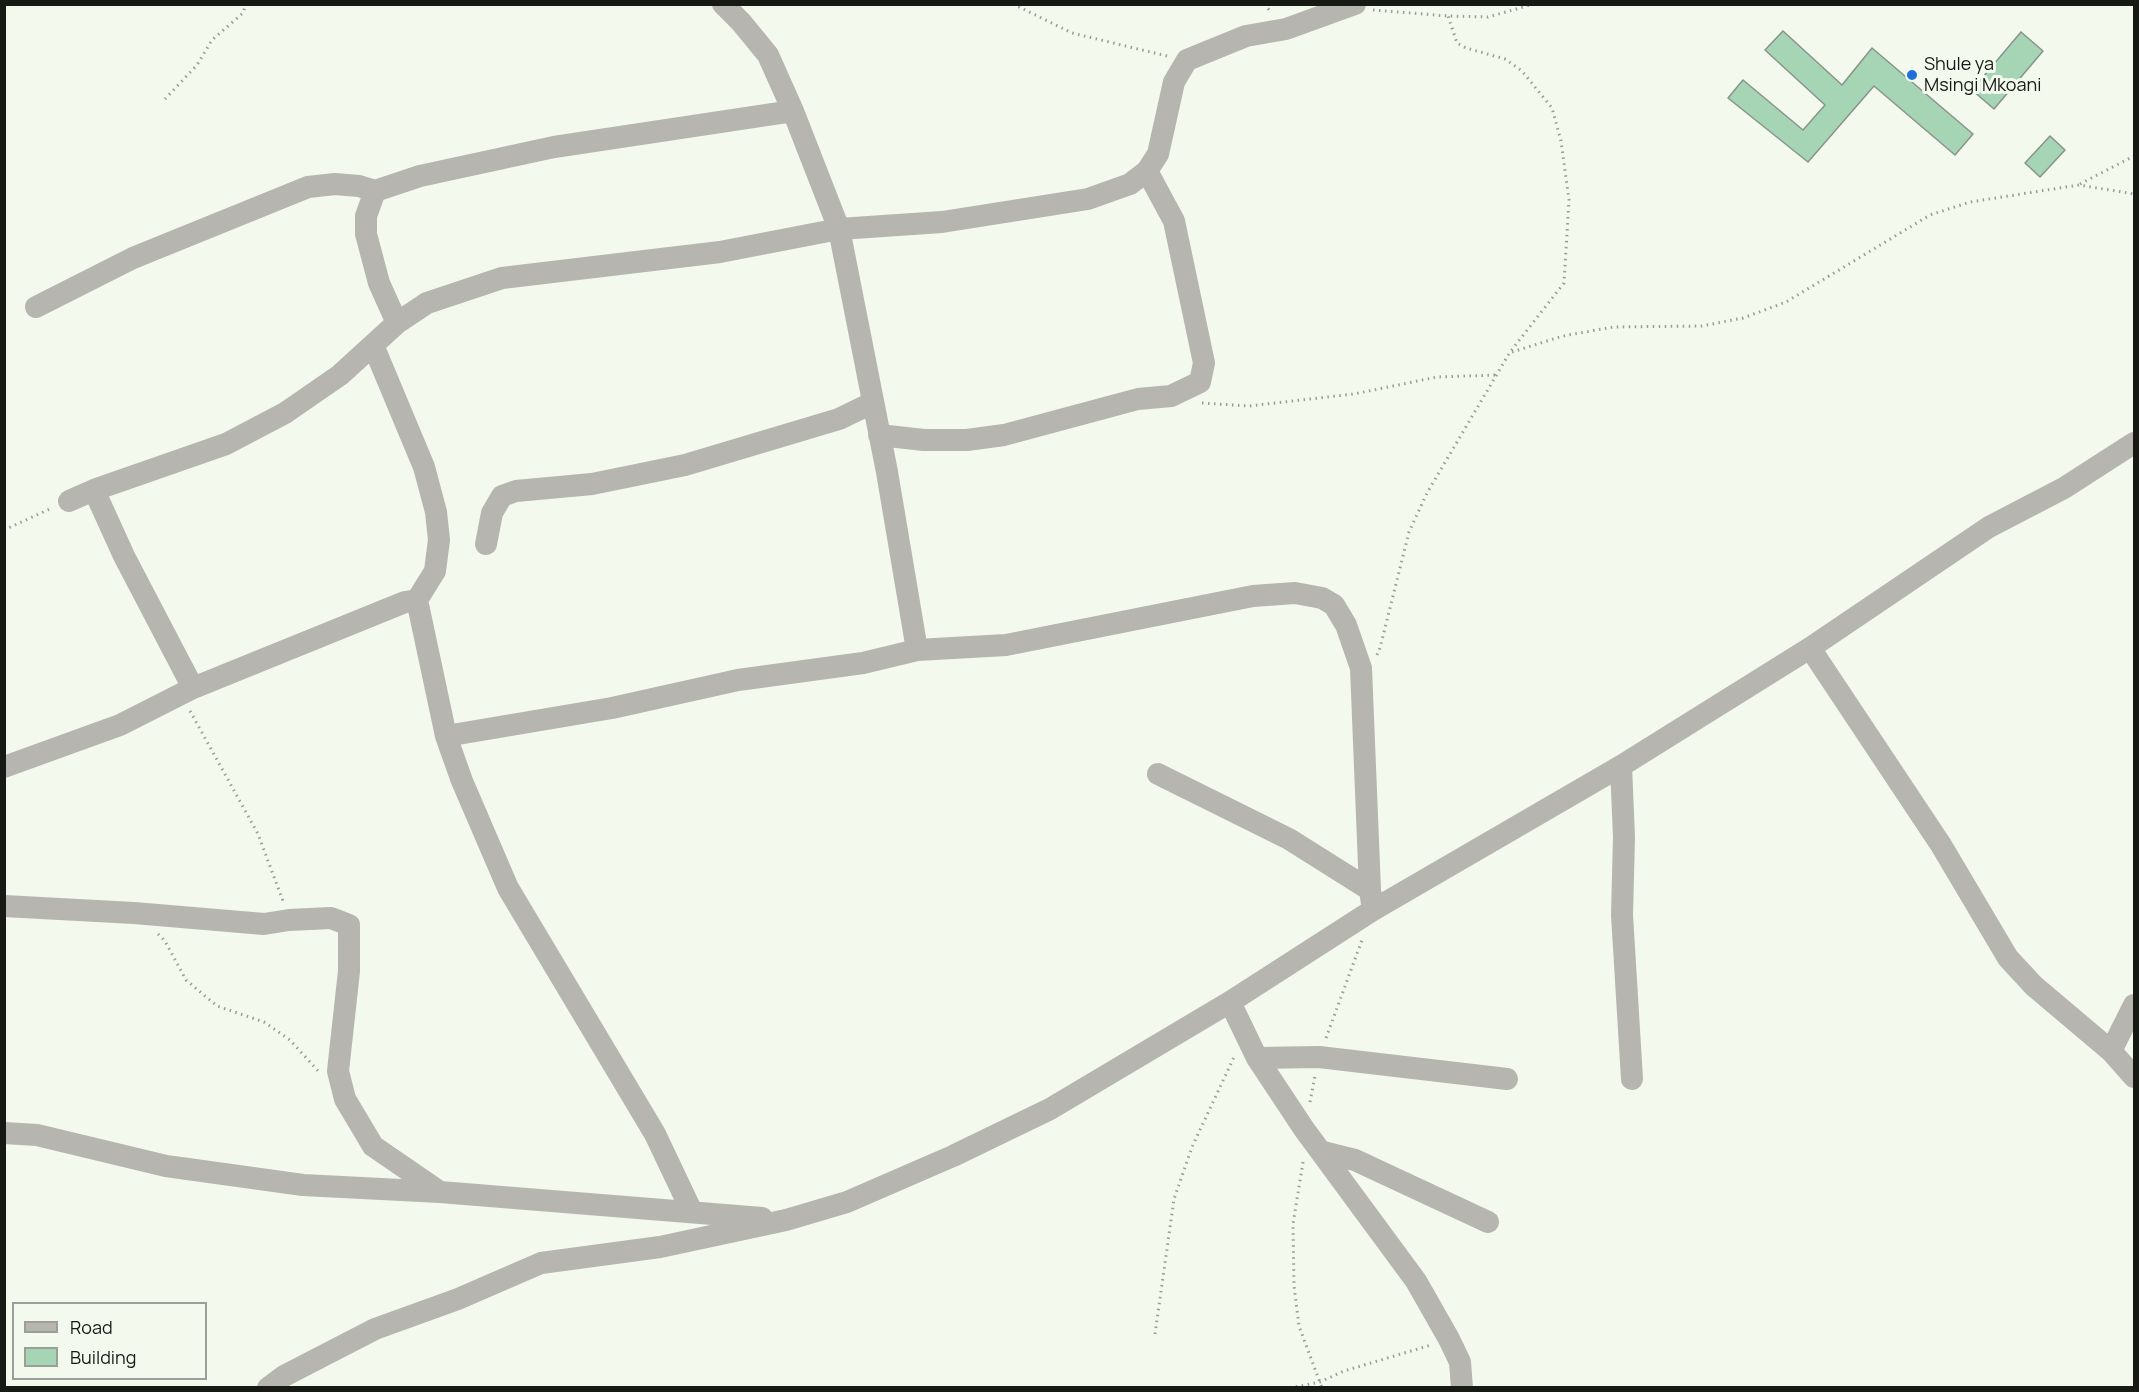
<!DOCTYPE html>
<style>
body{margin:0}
#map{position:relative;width:2139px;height:1392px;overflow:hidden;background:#f3f9ed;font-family:Manrope,sans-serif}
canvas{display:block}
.frame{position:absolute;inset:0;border:6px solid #171915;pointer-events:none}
.legend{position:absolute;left:12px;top:1302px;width:195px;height:78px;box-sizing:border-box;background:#f3f9ed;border:2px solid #9b9f97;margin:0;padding:8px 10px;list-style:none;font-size:18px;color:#171915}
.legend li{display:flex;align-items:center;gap:12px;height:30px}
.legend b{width:30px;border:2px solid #9b9f97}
</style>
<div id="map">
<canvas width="2139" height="1392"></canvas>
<div class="frame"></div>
<ul class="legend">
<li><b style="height:8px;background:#b6b5b0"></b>Road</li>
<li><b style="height:16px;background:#a6d5b5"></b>Building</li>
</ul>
</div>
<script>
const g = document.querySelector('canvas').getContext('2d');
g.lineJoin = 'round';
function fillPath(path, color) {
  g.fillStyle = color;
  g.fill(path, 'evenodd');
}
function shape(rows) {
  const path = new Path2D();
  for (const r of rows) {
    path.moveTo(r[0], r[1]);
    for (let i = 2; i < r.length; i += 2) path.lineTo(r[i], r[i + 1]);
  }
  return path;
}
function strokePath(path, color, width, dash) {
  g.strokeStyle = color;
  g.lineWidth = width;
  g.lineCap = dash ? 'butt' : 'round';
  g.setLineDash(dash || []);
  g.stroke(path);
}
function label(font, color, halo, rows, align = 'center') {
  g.font = font + ' Manrope,sans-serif';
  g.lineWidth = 6;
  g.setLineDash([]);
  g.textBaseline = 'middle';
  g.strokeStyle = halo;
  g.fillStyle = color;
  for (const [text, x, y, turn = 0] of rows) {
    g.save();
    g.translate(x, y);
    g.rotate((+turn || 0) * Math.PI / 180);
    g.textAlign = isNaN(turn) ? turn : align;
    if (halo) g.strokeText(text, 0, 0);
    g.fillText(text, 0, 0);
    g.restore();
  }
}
const building = shape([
 [1783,31,1842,85,1872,48,1973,134,1955,155,1874,86,1808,162,1728,98,1743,80,1803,130,1825,105,1765,50,1783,31],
 [2021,32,2043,51,1994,109,1972,90,2021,32],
 [2050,136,2065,150,2040,177,2025,163,2050,136]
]);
const path = shape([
 [1013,4,1072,33,1167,56],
 [1264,4,1271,12],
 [1373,10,1448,16,1488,17,1534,4],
 [165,99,197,65,212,40,243,13,246,4],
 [2080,184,2134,156],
 [1512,352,1563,336,1613,327,1702,326,1743,318,1786,302,1930,215,1970,202,2079,185,2134,194],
 [1202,403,1249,406,1354,394,1437,377,1496,375],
 [4,530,52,508],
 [1377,655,1380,648,1409,532,1427,493,1510,352,1564,283,1569,200,1561,141,1552,108,1522,71,1505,59,1466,48,1457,43,1448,16],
 [190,711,258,834,283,901],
 [158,934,165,941,186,980,217,1006,264,1022,290,1040,319,1072],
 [1326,1038,1362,940],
 [1310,1102,1315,1076],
 [1303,1162,1293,1224,1294,1286,1299,1326,1322,1388],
 [1155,1334,1174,1199,1192,1147,1235,1055],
 [1290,1388,1320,1382,1344,1371,1431,1345]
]);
const minor = shape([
 [723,4,741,22,768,55,793,111,839,229,887,472,917,650],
 [36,307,133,258,308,187,335,184,359,186,375,191],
 [397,323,379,283,366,234,366,216,375,191,420,176,554,147,793,111],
 [879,435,924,440,967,440,1004,435,1138,399,1171,396,1200,382,1204,363,1174,221,1147,171],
 [94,490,124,556,193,688],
 [69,501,94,490,226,444,285,413,340,375,397,323,427,303,502,278,720,252,839,229,942,222,1088,199,1130,184,1147,171,1158,154,1174,82,1187,60,1246,36,1286,29,1355,4],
 [486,544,492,513,502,496,516,491,592,484,685,465,839,419,872,403],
 [417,600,446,736,462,781,508,888,655,1134,692,1212],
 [1810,648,1941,845,2008,958,2034,986,2111,1051,2134,1077],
 [446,736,612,708,738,680,863,663,917,650,1006,645,1253,596,1295,593,1322,598,1334,605,1346,625,1361,668,1370,890,1373,910],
 [1621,766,1624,837,1622,915,1632,1079],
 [4,767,120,725,193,688,405,602,417,600,435,571,439,540,436,512,424,467,373,345],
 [1158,774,1289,839,1370,890],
 [4,906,134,913,264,924,289,920,331,918,349,925,349,971,338,1071,345,1099,373,1146,440,1192],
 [1230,1002,1257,1058,1304,1129,1416,1281,1449,1339,1460,1362,1462,1388],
 [2111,1051,2134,1005],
 [1257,1058,1319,1057,1507,1079],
 [4,1133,37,1135,166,1166,303,1185,440,1192,762,1218],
 [1323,1152,1355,1160,1488,1222],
 [268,1388,284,1376,375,1329,458,1299,541,1263,660,1247,786,1220,847,1202,953,1156,1050,1109,1230,1002,1373,910,1621,766,1810,648,1989,527,2064,488,2134,443]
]);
const markers = [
 [1912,75,6,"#1e6fd9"]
];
const poiNames = [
 ["Shule ya",1924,65],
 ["Msingi Mkoani",1924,86]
];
fillPath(building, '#a6d5b5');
strokePath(building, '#88938b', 1.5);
strokePath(path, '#999d94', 3, [1.5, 4.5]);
strokePath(minor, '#b6b5b0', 22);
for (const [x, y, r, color] of markers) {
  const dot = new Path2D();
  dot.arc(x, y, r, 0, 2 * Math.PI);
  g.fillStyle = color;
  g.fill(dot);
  strokePath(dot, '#f3f9ed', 2);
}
label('18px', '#171915', '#f3f9ed', poiNames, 'left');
</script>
